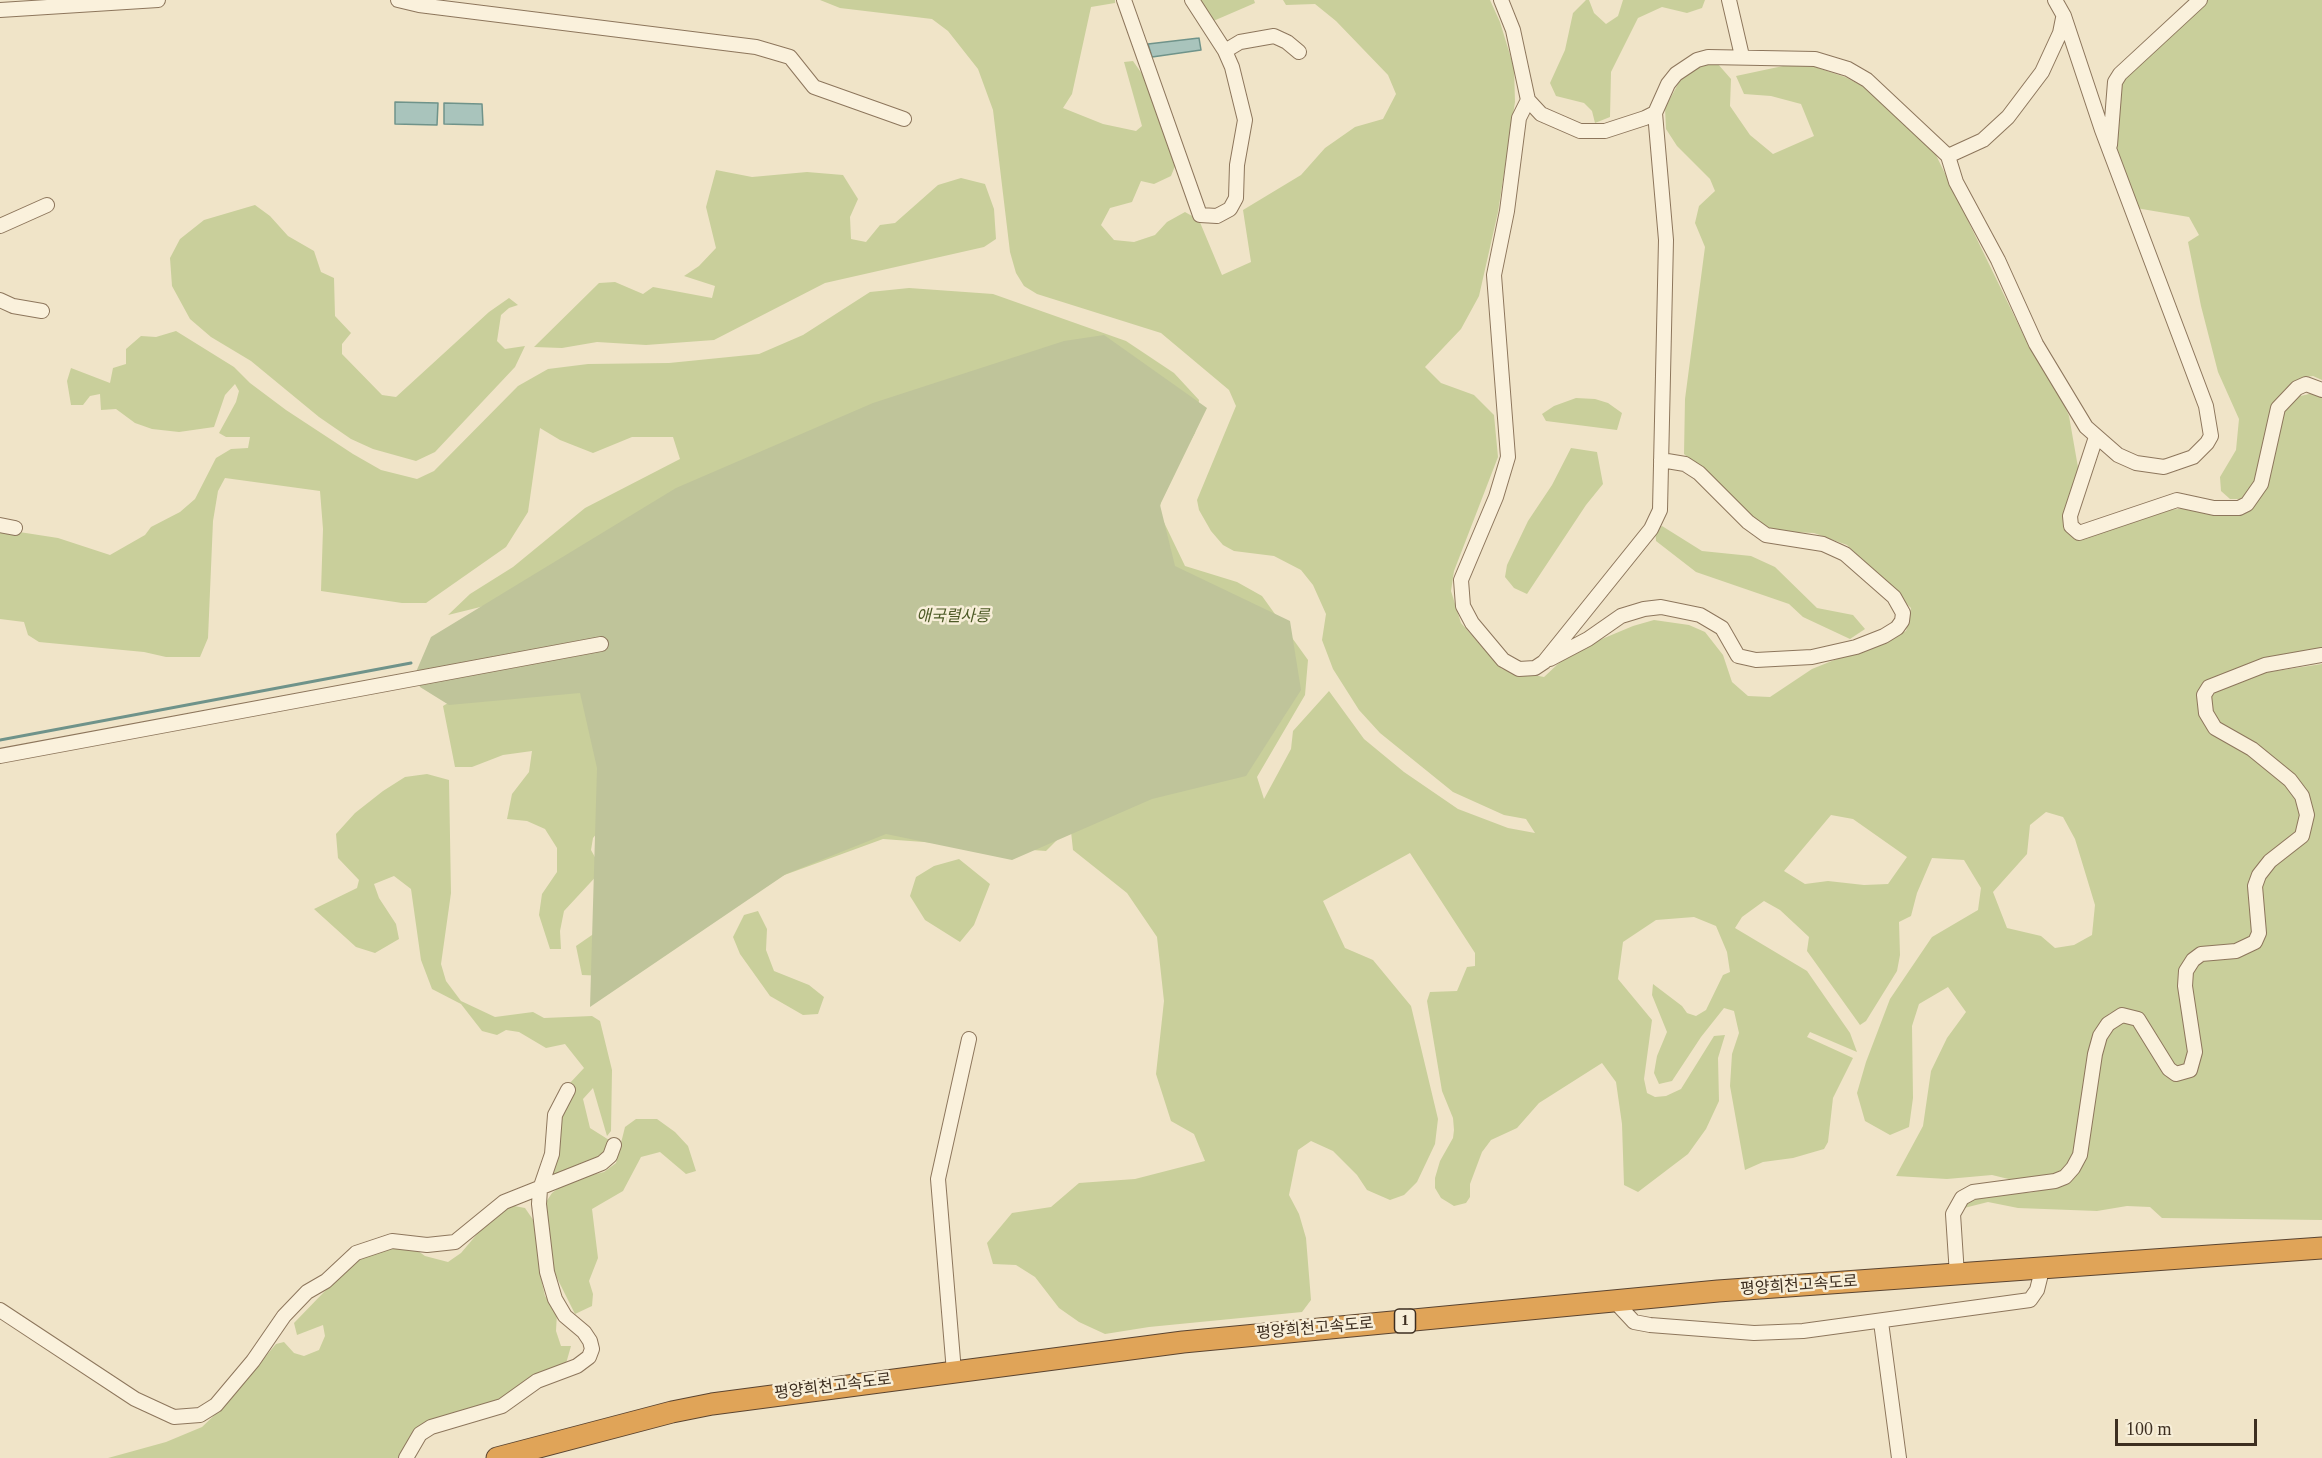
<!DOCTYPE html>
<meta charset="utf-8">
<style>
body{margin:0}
#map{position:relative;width:2322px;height:1458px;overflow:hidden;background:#f0e4c8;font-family:"Times New Roman",serif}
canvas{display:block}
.scale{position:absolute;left:2115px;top:1419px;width:142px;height:27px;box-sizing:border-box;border:3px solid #3d2e20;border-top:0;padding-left:8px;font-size:18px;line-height:21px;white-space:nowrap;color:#3d2e20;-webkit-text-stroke:4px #f7eed8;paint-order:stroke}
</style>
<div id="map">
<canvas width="2322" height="1458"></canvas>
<div class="scale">100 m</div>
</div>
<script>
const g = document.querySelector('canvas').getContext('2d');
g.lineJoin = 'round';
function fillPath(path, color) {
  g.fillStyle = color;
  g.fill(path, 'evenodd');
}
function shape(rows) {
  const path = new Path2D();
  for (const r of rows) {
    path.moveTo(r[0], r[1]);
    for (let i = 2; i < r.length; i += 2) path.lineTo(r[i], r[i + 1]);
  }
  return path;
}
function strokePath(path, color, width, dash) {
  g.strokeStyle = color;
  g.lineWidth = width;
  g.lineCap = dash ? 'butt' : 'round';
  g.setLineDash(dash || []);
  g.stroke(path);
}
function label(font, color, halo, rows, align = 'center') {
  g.font = font + ' "Times New Roman","Noto Sans KR",serif';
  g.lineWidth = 5;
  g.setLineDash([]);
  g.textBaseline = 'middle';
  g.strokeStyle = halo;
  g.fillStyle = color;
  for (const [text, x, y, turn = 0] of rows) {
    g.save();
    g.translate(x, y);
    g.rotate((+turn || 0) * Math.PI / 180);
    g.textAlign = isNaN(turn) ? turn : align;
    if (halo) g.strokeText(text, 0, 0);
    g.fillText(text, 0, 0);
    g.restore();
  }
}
const green = shape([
 [820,0,1115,0,1115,3,1091,7,1072,94,1063,108,1103,124,1136,131,1142,126,1124,62,1133,61,1147,81,1175,166,1171,176,1154,184,1141,181,1132,202,1110,208,1101,225,1114,240,1134,242,1155,235,1167,222,1185,212,1199,220,1222,275,1251,262,1243,210,1301,175,1325,148,1355,127,1383,119,1396,94,1388,75,1336,21,1315,4,1286,5,1283,0,1490,0,1500,22,1514,68,1515,102,1498,212,1479,296,1461,329,1425,367,1441,383,1474,395,1494,415,1498,457,1454,571,1451,591,1461,623,1502,669,1544,677,1559,663,1590,644,1633,626,1654,620,1689,625,1705,632,1723,655,1732,682,1748,696,1770,697,1812,669,1906,631,1911,608,1847,545,1814,533,1769,531,1749,516,1684,454,1685,399,1705,247,1695,223,1699,206,1715,191,1710,179,1677,146,1666,129,1665,108,1684,73,1697,64,1717,63,1731,79,1730,106,1750,135,1773,154,1814,136,1801,104,1771,96,1744,94,1736,76,1783,66,1812,66,1845,77,1870,90,1935,153,2023,334,2047,376,2057,388,2069,416,2079,473,2063,516,2071,533,2166,510,2192,508,2231,515,2248,511,2271,475,2277,423,2284,408,2296,397,2318,392,2322,396,2322,650,2210,682,2196,695,2206,725,2275,770,2298,800,2303,819,2298,833,2262,865,2251,938,2186,962,2190,1059,2187,1066,2177,1069,2125,1010,2110,1013,2101,1022,2075,1148,2071,1162,2063,1174,2021,1182,1992,1175,1947,1179,1896,1176,1923,1126,1931,1071,1947,1038,1966,1012,1948,987,1919,1004,1912,1026,1913,1098,1909,1127,1890,1135,1865,1121,1857,1093,1866,1062,1890,999,1932,937,1978,910,1981,888,1964,860,1932,858,1917,893,1911,916,1899,922,1900,955,1897,971,1866,1021,1860,1025,1807,951,1809,937,1780,910,1764,901,1742,917,1735,928,1807,971,1850,1033,1857,1052,1810,1032,1807,1037,1853,1058,1833,1098,1828,1142,1824,1149,1793,1158,1763,1162,1745,1170,1730,1086,1732,1054,1739,1033,1734,1011,1724,1008,1701,1037,1672,1081,1659,1084,1654,1073,1657,1056,1667,1032,1652,995,1653,984,1682,1006,1687,1013,1696,1016,1706,1010,1723,975,1730,972,1727,952,1716,926,1694,917,1656,920,1623,942,1618,979,1652,1020,1644,1079,1647,1093,1655,1097,1666,1096,1681,1089,1714,1036,1725,1035,1718,1058,1719,1101,1706,1129,1688,1154,1638,1192,1624,1185,1622,1124,1616,1082,1602,1063,1539,1103,1517,1128,1491,1140,1482,1152,1470,1184,1470,1197,1466,1203,1454,1206,1441,1198,1435,1188,1435,1178,1440,1161,1453,1138,1454,1130,1453,1118,1442,1091,1427,1001,1430,992,1457,991,1467,967,1475,966,1475,953,1410,853,1323,901,1345,948,1373,960,1411,1006,1438,1119,1435,1144,1417,1182,1404,1195,1390,1200,1367,1190,1357,1175,1333,1151,1311,1141,1298,1150,1289,1195,1299,1214,1306,1238,1311,1300,1302,1312,1149,1327,1105,1334,1079,1322,1059,1308,1035,1277,1016,1265,993,1264,987,1243,1012,1213,1051,1207,1079,1183,1135,1179,1205,1161,1194,1134,1171,1121,1156,1074,1164,1001,1157,937,1127,893,1073,850,1069,813,545,591,448,615,470,594,513,567,585,508,680,459,673,437,632,437,593,453,560,440,540,428,528,512,506,547,426,603,402,603,321,591,323,529,320,491,225,478,218,491,213,521,208,638,200,657,166,657,144,652,39,642,28,635,24,622,0,619,0,529,58,538,110,555,145,535,151,527,180,512,195,499,216,458,231,449,248,448,250,437,226,437,219,433,236,402,239,391,235,384,225,395,214,427,179,432,152,429,135,423,116,409,101,410,100,394,90,396,83,405,71,405,67,381,71,368,110,383,113,368,126,364,126,349,141,336,156,337,176,331,234,367,250,383,286,410,353,454,381,470,417,479,434,471,518,386,548,369,588,364,669,363,759,354,803,335,870,292,909,288,993,294,1126,341,1174,373,1199,400,1195,433,1164,487,1159,512,1185,566,1237,582,1262,596,1308,660,1305,695,1257,777,1264,799,1291,749,1293,731,1329,691,1364,739,1404,772,1458,809,1508,828,1535,833,1526,819,1504,815,1453,792,1380,733,1359,710,1333,669,1322,640,1326,614,1313,585,1301,570,1274,556,1234,551,1223,545,1211,531,1199,510,1197,500,1236,406,1229,390,1161,333,1037,294,1024,286,1016,273,1010,252,993,110,978,69,948,31,932,19,840,8],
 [2046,812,2063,817,2075,839,2095,905,2092,935,2074,945,2055,948,2041,936,2007,928,1993,892,2027,854,2030,825],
 [1831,815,1853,819,1907,857,1888,884,1864,885,1828,881,1805,884,1784,871],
 [1198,0,1254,0,1255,3,1211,22],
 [1586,0,1589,0,1594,13,1606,24,1618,16,1623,0,1705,0,1702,8,1687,13,1662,7,1638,18,1611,72,1610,117,1595,123,1592,111,1584,103,1556,96,1550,83,1565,50,1573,13],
 [2207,0,2322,0,2322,380,2313,376,2305,377,2276,400,2269,416,2266,443,2253,491,2241,499,2230,499,2221,491,2220,477,2236,450,2239,419,2218,372,2201,306,2188,242,2199,235,2189,217,2136,208,2114,150,2122,79],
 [716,170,752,177,807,172,843,175,858,199,850,217,851,239,866,242,880,225,895,223,938,185,961,178,985,184,994,209,996,239,984,247,825,283,714,340,646,345,597,342,562,348,534,347,599,283,615,282,643,294,653,287,712,298,715,286,684,276,699,266,716,248,706,207],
 [255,205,270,216,288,236,314,251,321,272,334,278,335,316,351,333,342,344,342,354,382,395,396,397,489,312,509,298,518,305,509,308,501,315,497,341,505,349,525,346,515,367,435,452,416,461,373,449,351,439,319,417,251,361,211,337,190,319,172,286,170,258,180,239,204,220],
 [1576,398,1595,399,1608,403,1622,413,1617,430,1546,421,1542,414,1554,406],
 [1571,448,1597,452,1603,484,1586,505,1527,594,1514,588,1505,577,1507,565,1528,521,1552,485],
 [1662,526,1702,551,1751,556,1775,567,1817,608,1853,615,1865,629,1850,639,1803,617,1789,604,1696,572,1656,541,1655,529],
 [2322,664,2322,1220,2162,1218,2150,1207,2127,1206,2097,1211,2018,1208,1988,1202,1964,1208,1962,1204,1972,1198,2034,1192,2066,1183,2100,1051,2106,1034,2122,1020,2139,1026,2169,1076,2194,1070,2188,985,2191,972,2198,962,2207,957,2259,946,2260,897,2264,878,2269,869,2297,848,2307,798,2220,728,2210,712,2208,699,2215,690,2256,674],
 [585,678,1062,835,1046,851,883,839,779,877,630,977,582,975,576,946,608,924,604,825,593,838,591,850,602,870,564,911,560,931,561,949,550,949,539,915,542,894,557,872,557,848,545,829,527,821,507,819,512,794,529,772,532,751,503,755,472,767,455,767,443,706,453,700],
 [427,774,449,780,451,893,441,964,446,981,461,1001,495,1017,533,1012,544,1018,592,1016,600,1021,612,1070,611,1131,607,1136,593,1088,583,1099,590,1128,609,1140,609,1151,603,1158,558,1177,548,1176,559,1110,572,1097,570,1083,584,1068,565,1044,546,1048,519,1032,506,1030,497,1035,482,1031,461,1004,432,989,421,960,411,889,394,876,374,884,379,898,396,924,399,939,375,953,356,947,314,909,357,888,359,880,338,858,336,834,355,813,383,791,405,777],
 [959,859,990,884,974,925,960,942,925,920,910,896,916,877,934,866],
 [758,911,767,929,766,950,774,971,809,985,824,997,818,1014,803,1015,770,996,740,954,733,937,744,915],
 [636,1119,657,1119,675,1132,688,1146,696,1171,686,1174,660,1152,641,1157,623,1191,592,1209,598,1258,589,1281,593,1294,592,1306,575,1314,551,1266,544,1205,552,1193,568,1181,604,1172,616,1163,625,1127],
 [509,1205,525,1208,536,1224,540,1274,545,1296,557,1313,556,1331,561,1346,571,1346,565,1367,510,1397,441,1419,401,1458,108,1458,166,1442,202,1427,224,1406,276,1344,284,1342,294,1353,304,1356,319,1350,325,1336,323,1325,297,1335,294,1323,353,1262,366,1253,388,1247,411,1246,425,1256,448,1262,461,1253,495,1213]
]);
const cemetery = shape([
 [1104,335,1207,408,1160,505,1175,566,1290,621,1301,690,1246,776,1152,799,1012,860,886,834,786,874,590,1007,597,768,580,693,449,705,420,687,416,672,431,637,676,488,873,403,1064,341]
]);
const water = shape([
 [1199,38,1201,50,1152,57,1148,44,1199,38],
 [395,102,438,103,437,125,395,124,395,102],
 [444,103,482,104,483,125,444,124,444,103]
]);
const stream = shape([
 [0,740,411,663]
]);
const minor = shape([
 [398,0,419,5,756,47,790,57,814,87,904,119],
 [1124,0,1200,215,1217,216,1230,209,1236,198,1237,165,1245,120,1232,67,1225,51,1240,42,1274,36,1287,42,1299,52],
 [1192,0,1225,51],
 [1501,0,1513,30,1528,100,1541,114,1580,131,1605,131,1645,118,1655,113,1668,84,1676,74,1697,60,1708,57,1815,59,1848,69,1867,80,1948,156,1956,182,1998,260,2036,344,2086,427,2118,455,2136,463,2164,467,2193,457,2207,443,2211,436,2206,406,2102,130,2064,16,2055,0],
 [1729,0,1742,56],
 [0,10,158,0],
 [1528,100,1519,118,1507,211,1494,275,1508,457,1496,497,1461,580,1463,606,1472,623,1503,660,1519,669,1535,668,1544,662,1651,529,1660,510,1666,240,1655,113],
 [2110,145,2115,82,2120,74,2200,0],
 [1948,156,1983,140,2008,117,2042,72,2060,33,2063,18],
 [0,226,47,205],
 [0,300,13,306,42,311],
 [2096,437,2070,516,2071,526,2079,533,2177,500,2214,508,2239,508,2247,504,2261,484,2278,408,2297,388,2306,384,2322,390],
 [0,525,15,528],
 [1550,659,1588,639,1621,616,1644,609,1661,607,1700,615,1722,628,1738,656,1756,660,1812,657,1856,647,1884,636,1897,628,1902,621,1903,613,1894,597,1845,554,1823,544,1766,535,1748,522,1699,473,1685,464,1661,460],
 [0,756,601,644],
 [1957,1275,1953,1214,1962,1198,1973,1192,2055,1181,2065,1177,2073,1168,2080,1155,2095,1054,2100,1036,2108,1024,2122,1015,2138,1019,2169,1069,2176,1074,2190,1070,2195,1052,2185,986,2186,971,2193,960,2201,954,2236,951,2255,942,2259,933,2255,886,2259,875,2270,861,2302,836,2307,815,2302,796,2290,780,2252,749,2215,728,2206,713,2204,695,2209,687,2265,665,2322,655],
 [1620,1307,1634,1322,1650,1325,1754,1333,1803,1331,2030,1300,2037,1290,2040,1278],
 [0,1310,135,1399,174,1417,200,1415,216,1405,253,1361,284,1316,307,1292,326,1281,356,1253,392,1241,427,1245,455,1242,504,1202,602,1163,610,1156,614,1145],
 [1881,1322,1899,1458],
 [954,1372,938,1179,969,1039],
 [406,1458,420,1434,431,1427,502,1406,537,1381,577,1366,589,1357,592,1349,590,1341,584,1332,565,1316,555,1299,547,1272,539,1204,540,1189,552,1154,555,1115,568,1090]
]);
const highway = shape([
 [497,1458,672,1412,712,1404,1183,1342,1718,1291,2322,1248]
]);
const shields = [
 [1405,1321,21]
];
const shieldNames = [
 ["1",1405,1321]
];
const parkNames = [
 ["애국렬사릉",953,617]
];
const streetNames = [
 ["평양희천고속도로",1799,1286,-4],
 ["평양희천고속도로",1315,1329,-5],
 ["평양희천고속도로",833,1387,-7]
];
fillPath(green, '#c9cf9b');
fillPath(cemetery, '#bfc49a');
fillPath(water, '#a9c4bc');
strokePath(water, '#6f938a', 1.5);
strokePath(stream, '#6f938a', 3);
strokePath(minor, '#8d765c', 16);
strokePath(highway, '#5b4430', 23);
strokePath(minor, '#faf1dc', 14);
strokePath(highway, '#e0a458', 21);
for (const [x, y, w] of shields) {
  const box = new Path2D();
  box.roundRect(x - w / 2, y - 12, w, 24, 4.5);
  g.fillStyle = '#f7eed8';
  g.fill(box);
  strokePath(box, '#3d2e20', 1.5);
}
label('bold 15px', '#3d2e20', null, shieldNames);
label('italic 16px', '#4d5a26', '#f7eed8', parkNames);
label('16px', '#3d2e20', '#f7eed8', streetNames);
</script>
